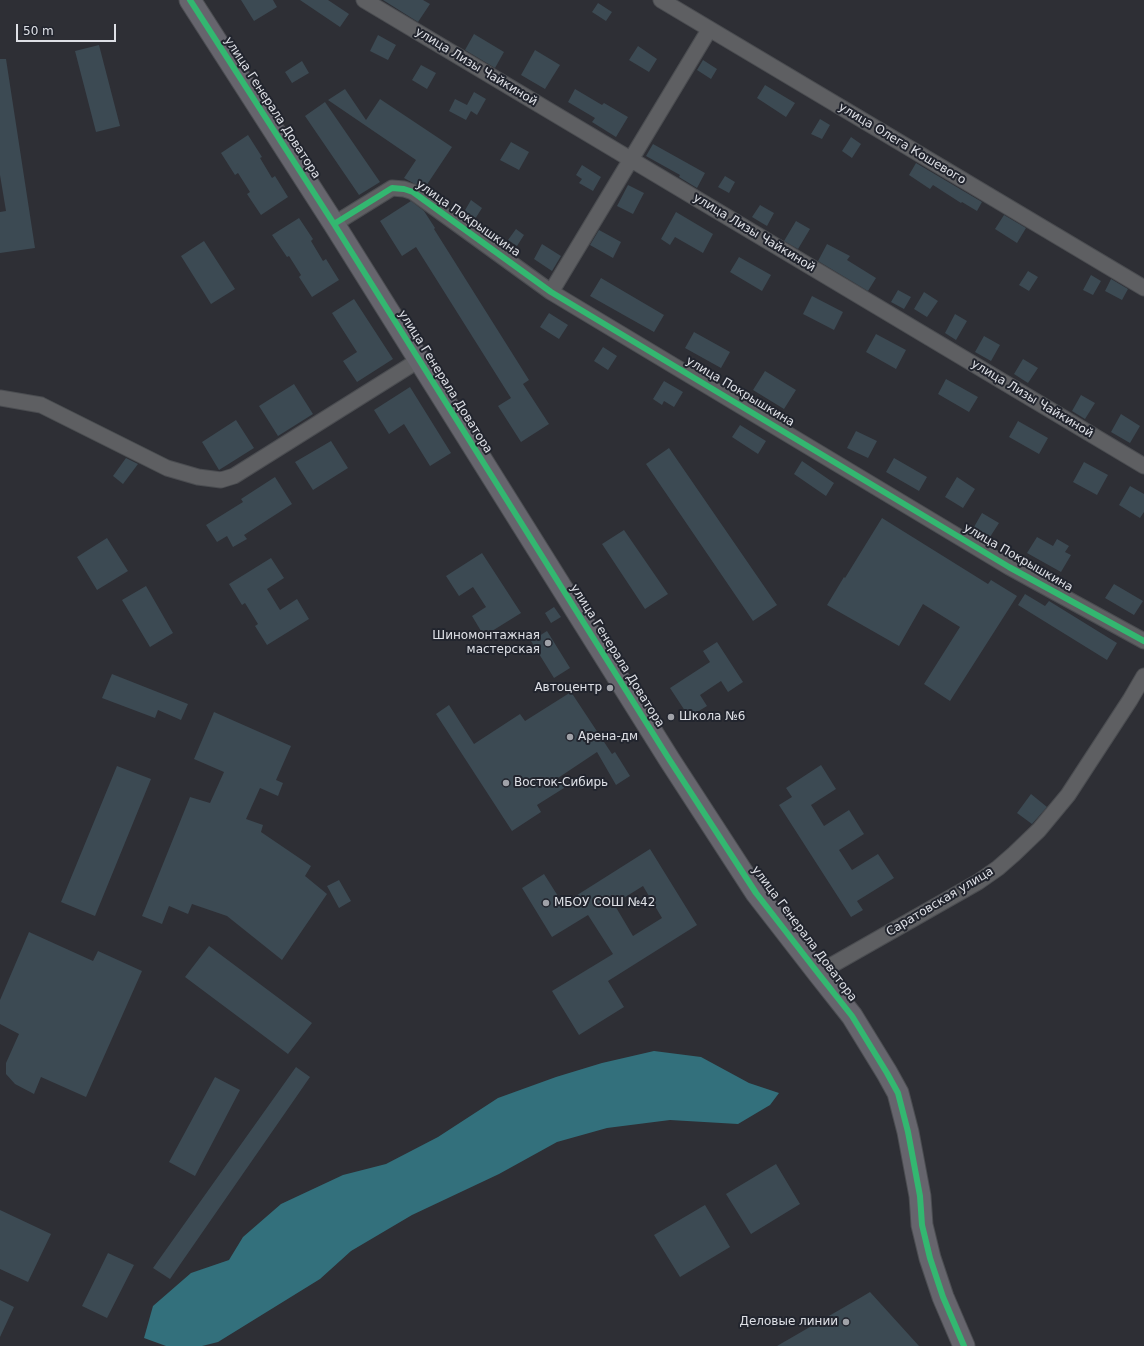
<!DOCTYPE html>
<meta charset="utf-8">
<style>
body{margin:0}
#map{position:relative;width:1144px;height:1346px;overflow:hidden;background:#2e2f35;font-family:"DejaVu Sans",sans-serif}
canvas{display:block}
.scale{position:absolute;left:16px;top:24px;width:100px;height:18px;box-sizing:border-box;border:2px solid #dee0e6;border-top:0;padding-left:5px;font-size:12px;line-height:14px;white-space:nowrap;color:#dee0e6;-webkit-text-stroke:3px #22252e;paint-order:stroke}
</style>
<div id="map">
<canvas width="1144" height="1346"></canvas>
<div class="scale">50 m</div>
</div>
<script>
const g = document.querySelector('canvas').getContext('2d');
g.lineJoin = 'round';
function fillPath(path, color) {
  g.fillStyle = color;
  g.fill(path, 'evenodd');
}
function shape(rows) {
  const path = new Path2D();
  for (const r of rows) {
    path.moveTo(r[0], r[1]);
    for (let i = 2; i < r.length; i += 2) path.lineTo(r[i], r[i + 1]);
  }
  return path;
}
function strokePath(path, color, width, dash) {
  g.strokeStyle = color;
  g.lineWidth = width;
  g.lineCap = dash ? 'butt' : 'round';
  g.setLineDash(dash || []);
  g.stroke(path);
}
function label(font, color, halo, rows, align = 'center') {
  g.font = font + ' "DejaVu Sans",sans-serif';
  g.lineWidth = 4;
  g.setLineDash([]);
  g.textBaseline = 'middle';
  g.strokeStyle = halo;
  g.fillStyle = color;
  for (const [text, x, y, turn = 0] of rows) {
    g.save();
    g.translate(x, y);
    g.rotate((+turn || 0) * Math.PI / 180);
    g.textAlign = isNaN(turn) ? turn : align;
    if (halo) g.strokeText(text, 0, 0);
    g.fillText(text, 0, 0);
    g.restore();
  }
}
const water = shape([
 [654,1051,701,1057,749,1083,779,1093,770,1105,738,1124,670,1120,607,1128,557,1142,499,1174,412,1215,351,1251,320,1279,218,1342,202,1346,166,1346,144,1338,153,1306,191,1273,229,1260,243,1237,281,1204,343,1175,386,1164,438,1137,498,1098,556,1077,602,1063]
]);
const building = shape([
 [241,0,273,0,277,7,254,21],
 [300,0,328,0,349,14,340,27],
 [383,0,423,0,430,4,418,22],
 [598,3,612,12,606,21,592,12],
 [474,34,504,52,495,68,465,50],
 [378,35,396,45,388,60,370,51],
 [99,45,120,126,96,132,75,51],
 [638,46,657,59,649,72,629,60],
 [535,50,560,65,545,89,521,75],
 [0,59,6,59,35,248,0,253,0,212,6,211,0,175],
 [703,60,717,69,711,79,697,70],
 [302,61,309,73,292,83,285,72],
 [421,65,436,73,427,89,412,80],
 [765,85,795,103,786,117,757,98],
 [345,89,366,120,380,99,452,147,424,189,404,178,416,160,328,100],
 [575,89,602,105,604,103,628,117,616,137,592,122,595,118,568,102],
 [474,92,486,99,477,115,471,111,466,120,449,111,455,99,467,105],
 [325,102,380,182,359,195,305,116],
 [820,119,830,125,822,139,811,134],
 [248,135,262,157,260,158,272,178,275,176,288,197,261,215,247,194,250,192,238,173,235,175,221,153],
 [851,137,861,144,852,158,842,151],
 [511,142,529,152,519,170,500,160],
 [653,144,705,173,697,188,679,177,680,175,646,156],
 [916,163,982,202,977,211,962,202,961,203,933,185,930,189,909,175],
 [582,165,601,177,593,191,579,183,582,179,576,175],
 [725,176,735,182,729,193,718,187],
 [628,185,644,193,633,214,617,206],
 [471,200,482,208,475,219,464,212],
 [411,201,424,211,435,228,434,229,529,380,523,384,549,424,521,442,498,406,511,398,416,247,402,256,380,221],
 [760,205,774,213,767,226,752,217],
 [676,212,713,234,703,253,675,237,670,245,661,239],
 [1004,215,1026,228,1017,243,995,229],
 [299,218,313,239,311,241,323,261,326,259,339,280,312,297,299,277,301,275,289,256,287,257,272,235],
 [796,221,810,229,798,249,784,241],
 [516,229,524,235,517,246,508,240],
 [599,230,621,242,613,258,590,245],
 [204,241,235,289,211,304,181,256],
 [542,244,561,256,552,271,534,259],
 [827,244,850,256,847,260,876,278,868,291,818,261],
 [739,257,771,275,762,291,730,272],
 [1028,271,1038,277,1029,291,1019,285],
 [1091,275,1101,281,1093,295,1083,290],
 [601,278,664,315,654,332,590,296],
 [1111,279,1128,289,1122,300,1105,291],
 [898,290,911,297,904,309,891,302],
 [924,292,938,301,927,317,914,309],
 [812,296,843,312,834,330,803,314],
 [354,299,393,359,357,382,343,361,357,352,332,313],
 [549,313,568,325,559,339,540,327],
 [955,314,967,321,956,340,945,333],
 [694,332,730,352,721,368,685,348],
 [876,334,906,350,896,369,866,352],
 [984,336,1000,345,991,361,975,352],
 [603,347,617,356,608,370,594,361],
 [1023,359,1038,368,1028,383,1014,374],
 [765,371,796,390,784,409,753,390],
 [946,379,978,397,969,412,938,394],
 [664,381,683,392,674,407,664,401,662,405,653,399],
 [294,384,313,414,278,436,259,406],
 [410,387,451,453,430,466,404,424,389,434,374,410],
 [1081,395,1095,403,1085,419,1072,411],
 [1121,414,1140,426,1130,443,1111,432],
 [236,420,254,448,219,470,202,442],
 [1018,421,1048,438,1039,454,1009,437],
 [740,425,766,441,758,454,732,437],
 [856,431,877,441,868,458,847,448],
 [331,441,348,468,313,490,295,462],
 [669,448,777,605,753,621,646,464],
 [126,458,138,464,123,484,113,476],
 [894,458,927,477,919,491,886,472],
 [802,461,834,483,826,496,794,474],
 [1084,462,1108,475,1097,495,1073,482],
 [275,477,292,504,244,535,247,539,233,547,227,536,217,542,206,525,243,502,241,499],
 [957,477,975,489,963,508,945,497],
 [1130,486,1144,494,1144,512,1140,518,1119,505],
 [982,513,999,523,990,537,974,527],
 [882,518,988,584,991,580,1017,596,950,701,924,684,960,627,923,604,899,646,827,605,844,577,845,578],
 [624,530,668,594,645,609,602,544],
 [1037,537,1053,546,1057,539,1069,546,1065,552,1071,555,1061,572,1027,553],
 [107,538,128,571,97,590,77,557],
 [482,553,521,613,484,636,472,616,486,607,473,587,459,596,446,576],
 [271,558,284,578,267,589,280,610,297,599,309,619,267,645,255,626,258,624,245,603,242,605,229,584],
 [1114,584,1143,601,1134,615,1105,598],
 [146,586,173,633,150,647,122,600],
 [1025,594,1045,606,1049,601,1117,643,1107,660,1018,605],
 [554,607,561,617,551,623,545,613],
 [547,631,570,668,554,678,531,641],
 [717,642,743,682,728,692,721,681,700,695,707,706,689,717,670,688,710,662,703,651],
 [112,674,188,704,181,720,158,710,155,718,102,698],
 [571,692,612,754,615,752,630,776,616,785,597,752,558,778,564,788,537,805,541,812,512,831,436,714,449,705,474,744,520,714,525,721],
 [214,712,291,746,276,780,283,783,278,796,260,788,246,819,263,825,261,832,311,866,305,876,327,894,282,960,227,916,192,904,188,914,169,906,162,924,142,916,190,797,210,803,224,772,194,759],
 [821,765,836,789,811,805,824,826,849,810,864,834,839,850,852,870,878,854,894,878,857,901,863,910,851,917,779,805,792,797,786,788],
 [117,766,151,779,95,916,61,902],
 [1031,794,1047,807,1032,824,1017,813],
 [650,849,697,925,608,981,624,1007,579,1035,552,991,613,954,588,915,552,937,522,888,544,874,563,904],
 [643,886,662,918,633,936,614,904],
 [339,880,351,901,339,908,327,886],
 [29,932,93,961,98,951,142,971,86,1097,41,1077,34,1094,15,1084,6,1074,6,1063,19,1034,0,1024,0,1000],
 [209,946,312,1023,288,1054,185,977],
 [296,1067,310,1077,170,1279,153,1268],
 [215,1077,240,1090,195,1176,169,1162],
 [776,1164,800,1204,751,1234,726,1194],
 [705,1205,730,1247,680,1277,654,1235],
 [0,1210,51,1234,28,1282,0,1269],
 [108,1253,134,1265,107,1318,82,1306],
 [870,1292,919,1346,777,1346,860,1298],
 [0,1300,14,1307,0,1337]
]);
const street = shape([
 [364,0,1144,466],
 [661,0,1144,288],
 [334,224,392,188,404,189,413,192,551,292,1009,567,1144,641],
 [551,292,709,30],
 [0,398,41,405,167,468,198,477,221,480,234,476,419,360],
 [818,973,978,882,998,868,1014,854,1039,830,1068,795,1130,700,1144,676]
]);
const secondary = shape([
 [190,0,334,224,669,759,756,893,818,973,852,1016,887,1073,898,1093,908,1132,920,1196,922,1225,930,1258,943,1297,964,1346]
]);
const cycleway = shape([
 [190,0,334,224,669,759,756,893,818,973,852,1016,887,1073,898,1093,908,1132,920,1196,922,1225,930,1258,943,1297,964,1346],
 [334,224,392,188,404,189,413,192,551,292,1009,567,1144,641]
]);
const markers = [
 [548,643,4,"#a0a2a8"],
 [610,688,4,"#a0a2a8"],
 [671,717,4,"#a0a2a8"],
 [570,737,4,"#a0a2a8"],
 [506,783,4,"#a0a2a8"],
 [546,903,4,"#a0a2a8"],
 [846,1322,4,"#a0a2a8"]
];
const streetNames = [
 ["улица Лизы Чайкиной",476,67,31],
 ["улица Генерала Доватора",272,108,57],
 ["улица Олега Кошевого",902,144,31],
 ["улица Покрышкина",468,219,35],
 ["улица Лизы Чайкиной",754,233,31],
 ["улица Генерала Доватора",445,382,58],
 ["улица Покрышкина",740,392,31],
 ["улица Лизы Чайкиной",1032,399,31],
 ["улица Покрышкина",1018,558,30],
 ["улица Генерала Доватора",617,656,58],
 ["Саратовская улица",940,902,-31],
 ["улица Генерала Доватора",804,934,53]
];
const poiNames = [
 ["Шиномонтажная",540,636,"right"],
 ["мастерская",540,650,"right"],
 ["Автоцентр",602,688,"right"],
 ["Школа №6",679,717],
 ["Арена-дм",578,737],
 ["Восток-Сибирь",514,783],
 ["МБОУ СОШ №42",554,903],
 ["Деловые линии",838,1322,"right"]
];
fillPath(water, '#33707c');
fillPath(building, '#3c4a53');
strokePath(street, '#4b4d51', 17);
strokePath(secondary, '#4b4d51', 23);
strokePath(street, '#5e5f62', 15);
strokePath(secondary, '#66656d', 21);
strokePath(cycleway, '#33b770', 6);
for (const [x, y, r, color] of markers) {
  const dot = new Path2D();
  dot.arc(x, y, r, 0, 2 * Math.PI);
  g.fillStyle = color;
  g.fill(dot);
  strokePath(dot, '#22252e', 1.5);
}
label('12px', '#dee0e6', '#22252e', streetNames);
label('12px', '#dee0e6', '#22252e', poiNames, 'left');
</script>
